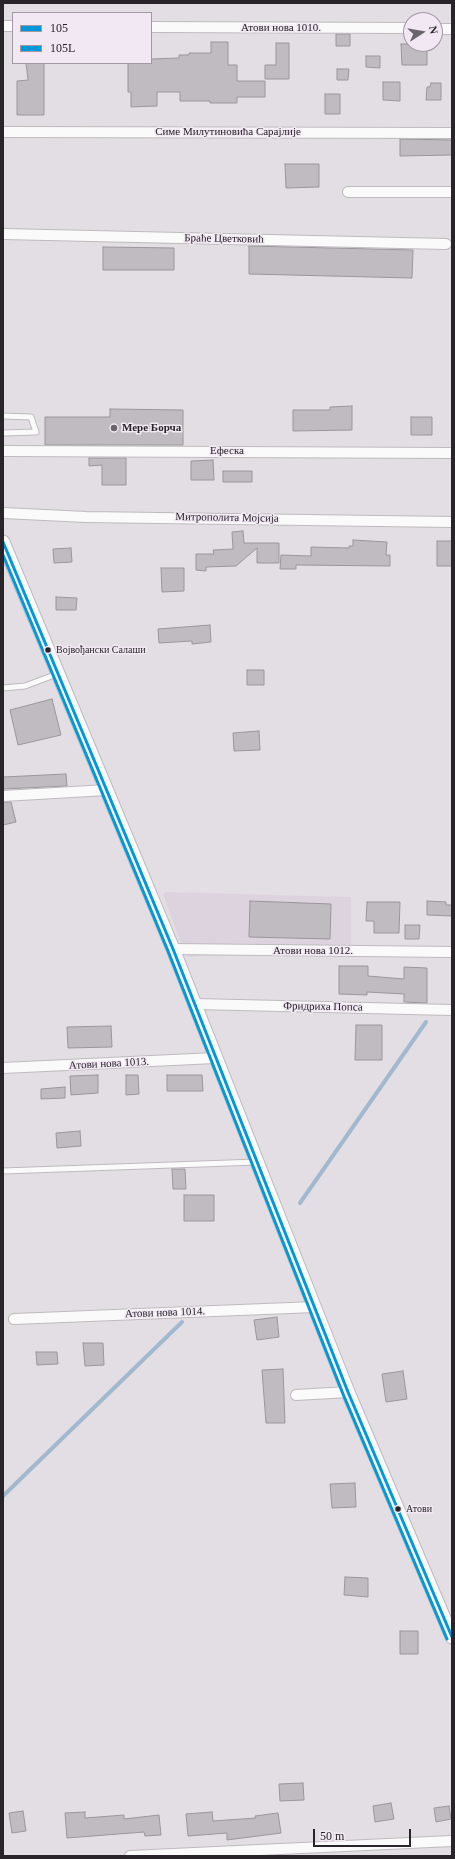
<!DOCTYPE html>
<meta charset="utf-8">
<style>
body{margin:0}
#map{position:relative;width:455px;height:1859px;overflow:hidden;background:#e3dee3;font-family:"Times New Roman",serif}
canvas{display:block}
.frame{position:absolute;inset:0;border:4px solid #282429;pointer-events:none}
.legend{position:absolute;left:12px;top:12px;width:140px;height:52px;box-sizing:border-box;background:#f1e8f3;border:1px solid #a19aa2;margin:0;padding:5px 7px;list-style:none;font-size:12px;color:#282429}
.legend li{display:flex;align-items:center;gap:8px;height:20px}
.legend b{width:20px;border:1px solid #a19aa2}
.north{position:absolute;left:403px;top:12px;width:40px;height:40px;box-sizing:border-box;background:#f1e8f3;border:1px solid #a19aa2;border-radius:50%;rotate:78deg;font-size:11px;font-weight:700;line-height:16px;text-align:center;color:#282429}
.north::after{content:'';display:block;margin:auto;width:14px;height:18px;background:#69656a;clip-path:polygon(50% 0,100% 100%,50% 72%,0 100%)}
.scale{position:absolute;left:313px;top:1829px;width:98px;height:18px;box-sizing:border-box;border:2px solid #282429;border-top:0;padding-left:5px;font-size:12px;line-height:14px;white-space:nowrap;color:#282429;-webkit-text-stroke:3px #f1e8f3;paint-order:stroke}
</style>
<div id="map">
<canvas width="455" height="1859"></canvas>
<div class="frame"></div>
<ul class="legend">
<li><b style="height:5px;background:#0098da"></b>105</li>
<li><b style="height:5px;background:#0098da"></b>105L</li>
</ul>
<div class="north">N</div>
<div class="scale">50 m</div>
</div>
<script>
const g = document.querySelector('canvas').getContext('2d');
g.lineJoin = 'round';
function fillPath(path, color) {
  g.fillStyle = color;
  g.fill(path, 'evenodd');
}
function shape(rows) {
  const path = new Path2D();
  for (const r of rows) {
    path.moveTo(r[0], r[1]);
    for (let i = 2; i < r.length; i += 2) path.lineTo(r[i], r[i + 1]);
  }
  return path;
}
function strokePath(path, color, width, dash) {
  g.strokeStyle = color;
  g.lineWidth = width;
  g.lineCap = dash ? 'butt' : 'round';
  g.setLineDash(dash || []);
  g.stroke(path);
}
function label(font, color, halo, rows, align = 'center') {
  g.font = font + ' "Times New Roman",serif';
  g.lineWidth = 3;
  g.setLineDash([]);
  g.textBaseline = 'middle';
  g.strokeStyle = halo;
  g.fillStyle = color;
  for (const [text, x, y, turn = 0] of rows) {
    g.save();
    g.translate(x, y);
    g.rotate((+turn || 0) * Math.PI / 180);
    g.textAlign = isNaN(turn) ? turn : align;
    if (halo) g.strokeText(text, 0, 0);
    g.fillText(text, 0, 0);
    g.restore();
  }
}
const built = shape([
 [165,892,351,897,351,946,186,957,163,895]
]);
const stream = shape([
 [300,1203,426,1022],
 [3,1496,182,1322]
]);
const building = shape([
 [336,34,350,34,350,46,336,46,336,34],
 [211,42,228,42,228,65,237,65,237,81,265,81,265,97,237,97,237,103,210,103,210,101,180,101,180,92,157,92,157,106,131,107,131,92,128,92,128,63,151,63,151,59,179,58,179,55,189,55,189,53,211,53,211,42],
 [276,43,289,43,289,79,265,79,265,65,276,65,276,43],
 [401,44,427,44,427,65,402,65,401,44],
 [366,56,380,56,380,68,366,67,366,56],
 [26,63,44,63,44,115,17,115,17,81,28,80,26,63],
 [337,69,349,69,348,80,337,80,337,69],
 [383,82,400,82,400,101,383,100,383,82],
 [431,83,441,83,441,100,426,100,427,87,430,87,431,83],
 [325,94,340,94,340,114,325,114,325,94],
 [400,139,452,140,452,155,400,156,400,139],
 [285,164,319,164,319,187,286,188,285,164],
 [249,246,413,250,412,278,249,274,249,246],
 [103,247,174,248,174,270,103,270,103,247],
 [352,406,352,430,293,431,293,410,330,410,330,407,352,406],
 [110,409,183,410,183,445,45,445,45,417,110,417,110,409],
 [411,417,432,417,432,435,411,435,411,417],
 [89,458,126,458,126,485,102,485,102,465,89,466,89,458],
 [213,460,214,480,191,480,191,461,213,460],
 [223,471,252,471,252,482,223,482,223,471],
 [243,531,244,543,279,543,279,563,257,563,257,548,236,566,206,567,206,571,196,570,196,554,214,554,213,550,233,549,232,532,243,531],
 [353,540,387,542,386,555,390,555,390,566,296,565,296,569,280,569,281,555,311,556,311,547,349,548,349,546,353,546,353,540],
 [437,541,452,541,452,566,437,566,437,541],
 [71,548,72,562,54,563,53,549,71,548],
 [161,568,184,568,184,591,162,592,161,568],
 [56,597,77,598,76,610,56,610,56,597],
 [210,625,211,642,192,644,192,641,159,643,158,629,210,625],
 [247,670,264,670,264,685,247,685,247,670],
 [52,699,61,735,18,745,10,710,52,699],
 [259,731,260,750,234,751,233,733,259,731],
 [66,774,67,786,3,789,3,777,66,774],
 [3,802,11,802,16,822,3,825,3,802],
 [250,901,331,904,330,939,249,937,250,901],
 [427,901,446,902,446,905,452,905,452,916,427,915,427,901],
 [367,902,400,902,399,933,374,933,374,921,366,921,367,902],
 [405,925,420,925,419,939,405,939,405,925],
 [339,966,368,966,368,976,404,979,404,967,427,968,427,1003,404,1002,404,994,367,992,367,995,339,994,339,966],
 [356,1025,382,1025,382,1060,355,1060,356,1025],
 [111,1026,112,1047,68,1048,67,1027,111,1026],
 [98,1075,98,1093,71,1095,70,1076,98,1075],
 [126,1075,138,1075,139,1094,126,1095,126,1075],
 [167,1075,202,1075,203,1091,167,1091,167,1075],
 [65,1087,65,1098,41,1099,41,1089,65,1087],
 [80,1131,81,1146,57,1148,56,1133,80,1131],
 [172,1169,185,1169,186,1189,173,1189,172,1169],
 [184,1195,214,1195,214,1221,184,1221,184,1195],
 [277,1317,279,1337,257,1340,254,1320,277,1317],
 [83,1343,103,1343,104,1365,85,1366,83,1343],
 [36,1352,57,1352,58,1364,37,1365,36,1352],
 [283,1369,285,1423,266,1423,262,1370,283,1369],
 [403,1371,407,1399,386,1402,382,1374,403,1371],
 [355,1483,356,1507,332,1508,330,1484,355,1483],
 [345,1577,368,1578,368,1597,344,1595,345,1577],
 [400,1631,418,1631,418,1654,400,1654,400,1631],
 [303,1783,304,1800,280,1801,279,1784,303,1783],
 [391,1803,394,1819,375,1822,373,1806,391,1803],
 [449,1806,451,1819,436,1822,434,1808,449,1806],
 [23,1811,26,1831,12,1833,9,1813,23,1811],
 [85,1812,85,1818,124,1815,124,1819,159,1815,161,1835,145,1836,144,1832,67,1838,65,1813,85,1812],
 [212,1812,213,1821,256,1818,255,1816,278,1813,281,1833,227,1840,227,1833,188,1836,186,1814,212,1812]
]);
const service = shape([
 [3,416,31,417,36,432,3,433],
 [3,688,25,686,57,674],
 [3,1171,257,1162]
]);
const minor = shape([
 [3,26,13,26],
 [151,27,411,28],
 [435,29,452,29],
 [3,132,452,133],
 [348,192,452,192],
 [3,234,446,244],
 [3,451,452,453],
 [3,513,86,517,452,522],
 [3,796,107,790],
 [173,949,452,952],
 [195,1004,452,1010],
 [3,1068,215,1058],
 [14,1319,315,1307],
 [296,1395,348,1392],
 [130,1856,452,1841]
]);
const tertiary = shape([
 [3,542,173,949,348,1392,452,1637]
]);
const bus1 = shape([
 [3,542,173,949,348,1392,452,1637]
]);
const bus2 = shape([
 [3,555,168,951,343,1394,447,1639]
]);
const markers = [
 [114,428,4,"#69656a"],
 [48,650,3.5,"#282429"],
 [398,1509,3.5,"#282429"]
];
const busNames = [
 ["Војвођански Салаши",56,650],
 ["Атови",406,1509]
];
const streetNames = [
 ["Атови нова 1010.",281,28],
 ["Симе Милутиновића Сарајлије",228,132],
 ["Браће Цветковић",224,239,1],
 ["Ефеска",227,451],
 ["Митрополита Мојсија",227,518,1],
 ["Атови нова 1012.",313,951],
 ["Фридриха Попса",323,1007,1],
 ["Атови нова 1013.",109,1064,-3],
 ["Атови нова 1014.",165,1313,-2]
];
const poiNames = [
 ["Мере Борча",122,428]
];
fillPath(built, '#ddd3df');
strokePath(stream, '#a2b8cf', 4);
fillPath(building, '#bfbbc0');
strokePath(building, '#9a969b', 1);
strokePath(service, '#bebabe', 7);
strokePath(minor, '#bebabe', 12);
strokePath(tertiary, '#bebabe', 15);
strokePath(service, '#fbfafb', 5);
strokePath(minor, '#fbfafb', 10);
strokePath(tertiary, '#fbfafb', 13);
strokePath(bus1, '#0098da', 3);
strokePath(bus2, '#0098da', 3);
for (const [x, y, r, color] of markers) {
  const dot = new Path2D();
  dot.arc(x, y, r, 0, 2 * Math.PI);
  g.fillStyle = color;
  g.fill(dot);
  strokePath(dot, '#f1e8f3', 1.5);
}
label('10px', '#282429', '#f1e8f3', busNames, 'left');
label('11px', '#282429', '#f1e8f3', streetNames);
label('bold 11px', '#282429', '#f1e8f3', poiNames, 'left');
</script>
